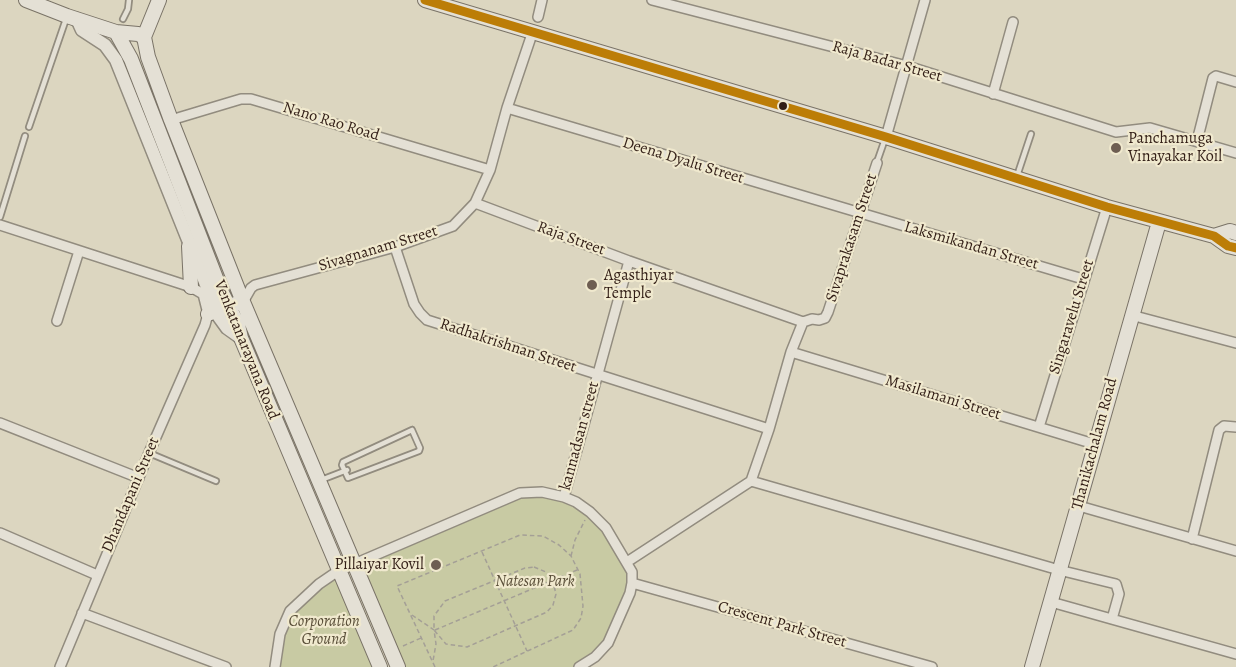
<!DOCTYPE html>
<style>
body{margin:0}
canvas{display:block;background:#dcd6c0}
</style>
<canvas width="1236" height="667"></canvas>
<script>
const g = document.querySelector('canvas').getContext('2d');
g.lineJoin = 'round';
function fillPath(path, color) {
  g.fillStyle = color;
  g.fill(path, 'evenodd');
}
function shape(rows) {
  const path = new Path2D();
  for (const r of rows) {
    path.moveTo(r[0], r[1]);
    for (let i = 2; i < r.length; i += 2) path.lineTo(r[i], r[i + 1]);
  }
  return path;
}
function strokePath(path, color, width, dash) {
  g.strokeStyle = color;
  g.lineWidth = width;
  g.lineCap = dash ? 'butt' : 'round';
  g.setLineDash(dash || []);
  g.stroke(path);
}
function label(font, color, halo, rows, align = 'center') {
  g.font = font + ' Alegreya,serif';
  g.lineWidth = 4.5;
  g.setLineDash([]);
  g.textBaseline = 'middle';
  g.strokeStyle = halo;
  g.fillStyle = color;
  for (const [text, x, y, turn = 0] of rows) {
    g.save();
    g.translate(x, y);
    g.rotate((+turn || 0) * Math.PI / 180);
    g.textAlign = isNaN(turn) ? turn : align;
    if (halo) g.strokeText(text, 0, 0);
    g.fillText(text, 0, 0);
    g.restore();
  }
}
const green = shape([
 [521,495,563,500,575,504,609,528,632,569,620,622,593,659,578,667,403,667,359,566],
 [338,575,379,667,277,667,282,636,292,614,319,588]
]);
const path = shape([
 [482,552,527,651],
 [571,556,575,540,585,520],
 [534,567,546,572,553,582,556,594,553,605,547,612,467,647,446,644,434,630,434,616,445,601,525,568,534,567],
 [412,615,434,630,436,644,433,661],
 [435,630,577,570],
 [403,646,421,638],
 [435,667,397,586,520,535,543,536,559,545,571,556,580,574,583,606,581,618,573,630,493,667]
]);
const service = shape([
 [123,19,128,9,129,0],
 [29,127,66,19],
 [877,162,885,139],
 [1017,176,1031,134],
 [0,217,25,136],
 [412,430,420,448,419,451,348,478,342,465,343,462,412,430],
 [149,453,216,481],
 [321,480,347,470]
]);
const minor = shape([
 [652,0,907,66,1116,132,1150,128,1236,153],
 [538,17,542,0],
 [993,94,1013,22],
 [507,108,1083,279],
 [171,120,241,99,251,99,490,170],
 [886,137,925,0],
 [1197,141,1213,78,1216,76,1236,82],
 [475,203,629,261,803,322],
 [0,225,191,287,203,294,208,314,205,325,149,453,60,667],
 [395,247,414,304,420,313,427,320,769,429],
 [243,302,251,288,255,285,395,247,453,226,475,203,490,170,507,108,533,31],
 [1131,315,1236,343],
 [57,321,79,251],
 [803,322,812,319,819,320,825,318,828,312,877,163],
 [791,352,1094,444],
 [0,423,139,478],
 [1039,427,1107,207],
 [751,481,1059,570,1116,584,1119,594,1112,619],
 [564,497,576,502,590,512,606,528,632,572,632,583,630,593,608,643,595,657,579,667],
 [1079,506,1236,551],
 [0,533,97,575],
 [1192,539,1219,430,1224,426,1236,427],
 [627,562,751,481,769,429,791,352,803,322],
 [632,583,932,667],
 [1051,602,1236,654],
 [82,613,226,667],
 [275,667,280,634,290,611,319,584,338,571,520,493,542,492,564,497,629,261]
]);
const tertiary = shape([
 [77,19,82,30,105,45,116,60,219,317,227,328,241,338]
]);
const secondary = shape([
 [26,0,67,16,116,32,138,34,144,37],
 [425,0,886,137,1107,207,1214,236,1228,246,1236,248],
 [116,32,131,59,221,291,238,325,241,338,380,667],
 [144,37,148,57,171,120,243,302,398,667],
 [144,37,159,0],
 [1214,236,1230,231,1236,233],
 [189,246,191,287],
 [208,314,238,303],
 [1032,667,1159,222]
]);
const bus1 = shape([
 [425,0,886,137,1107,207,1214,236,1228,246,1236,248]
]);
const markers = [
 [783,106,5,"#321e16"],
 [1116,148,6,"#6e5e52"],
 [592,285,6,"#6e5e52"],
 [436,565,6,"#6e5e52"]
];
const streetNames = [
 ["Raja Badar Street",887,62,16],
 ["Nano Rao Road",331,122,17],
 ["Deena Dyalu Street",683,161,17],
 ["Sivaprakasam Street",852,238,-72],
 ["Raja Street",571,239,20],
 ["Laksmikandan Street",971,246,16],
 ["Sivagnanam Street",378,249,-17],
 ["Singaravelu Street",1072,317,-73],
 ["Radhakrishnan Street",508,346,18],
 ["Venkatanarayana Road",246,350,68],
 ["Masilamani Street",943,398,17],
 ["kannadsan street",580,436,-75],
 ["Thanikachalam Road",1095,444,-75],
 ["Dhandapani Street",131,495,-67],
 ["Crescent Park Street",782,625,16]
];
const poiNames = [
 ["Panchamuga",1128,139],
 ["Vinayakar Koil",1128,157],
 ["Agasthiyar",604,276],
 ["Temple",604,294],
 ["Pillaiyar Kovil",424,565,"right"]
];
const parkNames = [
 ["Natesan Park",535,582],
 ["Corporation",324,622],
 ["Ground",324,640]
];
fillPath(green, '#c8caa3');
strokePath(service, '#928c7f', 8);
strokePath(minor, '#928c7f', 12);
strokePath(tertiary, '#928c7f', 15);
strokePath(secondary, '#7a7367', 16);
strokePath(path, '#a49f96', 1.5, [4.5, 3]);
strokePath(service, '#e4e0d5', 4.5);
strokePath(minor, '#e4e0d5', 9);
strokePath(tertiary, '#e4e0d5', 12);
strokePath(secondary, '#e4e0d5', 14);
strokePath(bus1, '#bc7d07', 9);
for (const [x, y, r, color] of markers) {
  const dot = new Path2D();
  dot.arc(x, y, r, 0, 2 * Math.PI);
  g.fillStyle = color;
  g.fill(dot);
  strokePath(dot, '#f0e9ce', 2);
}
label('16px', '#321e16', '#f0e9ce', streetNames);
label('16px', '#321e16', '#f0e9ce', poiNames, 'left');
label('italic 16px', '#5a4f39', '#f0e9ce', parkNames);
</script>
